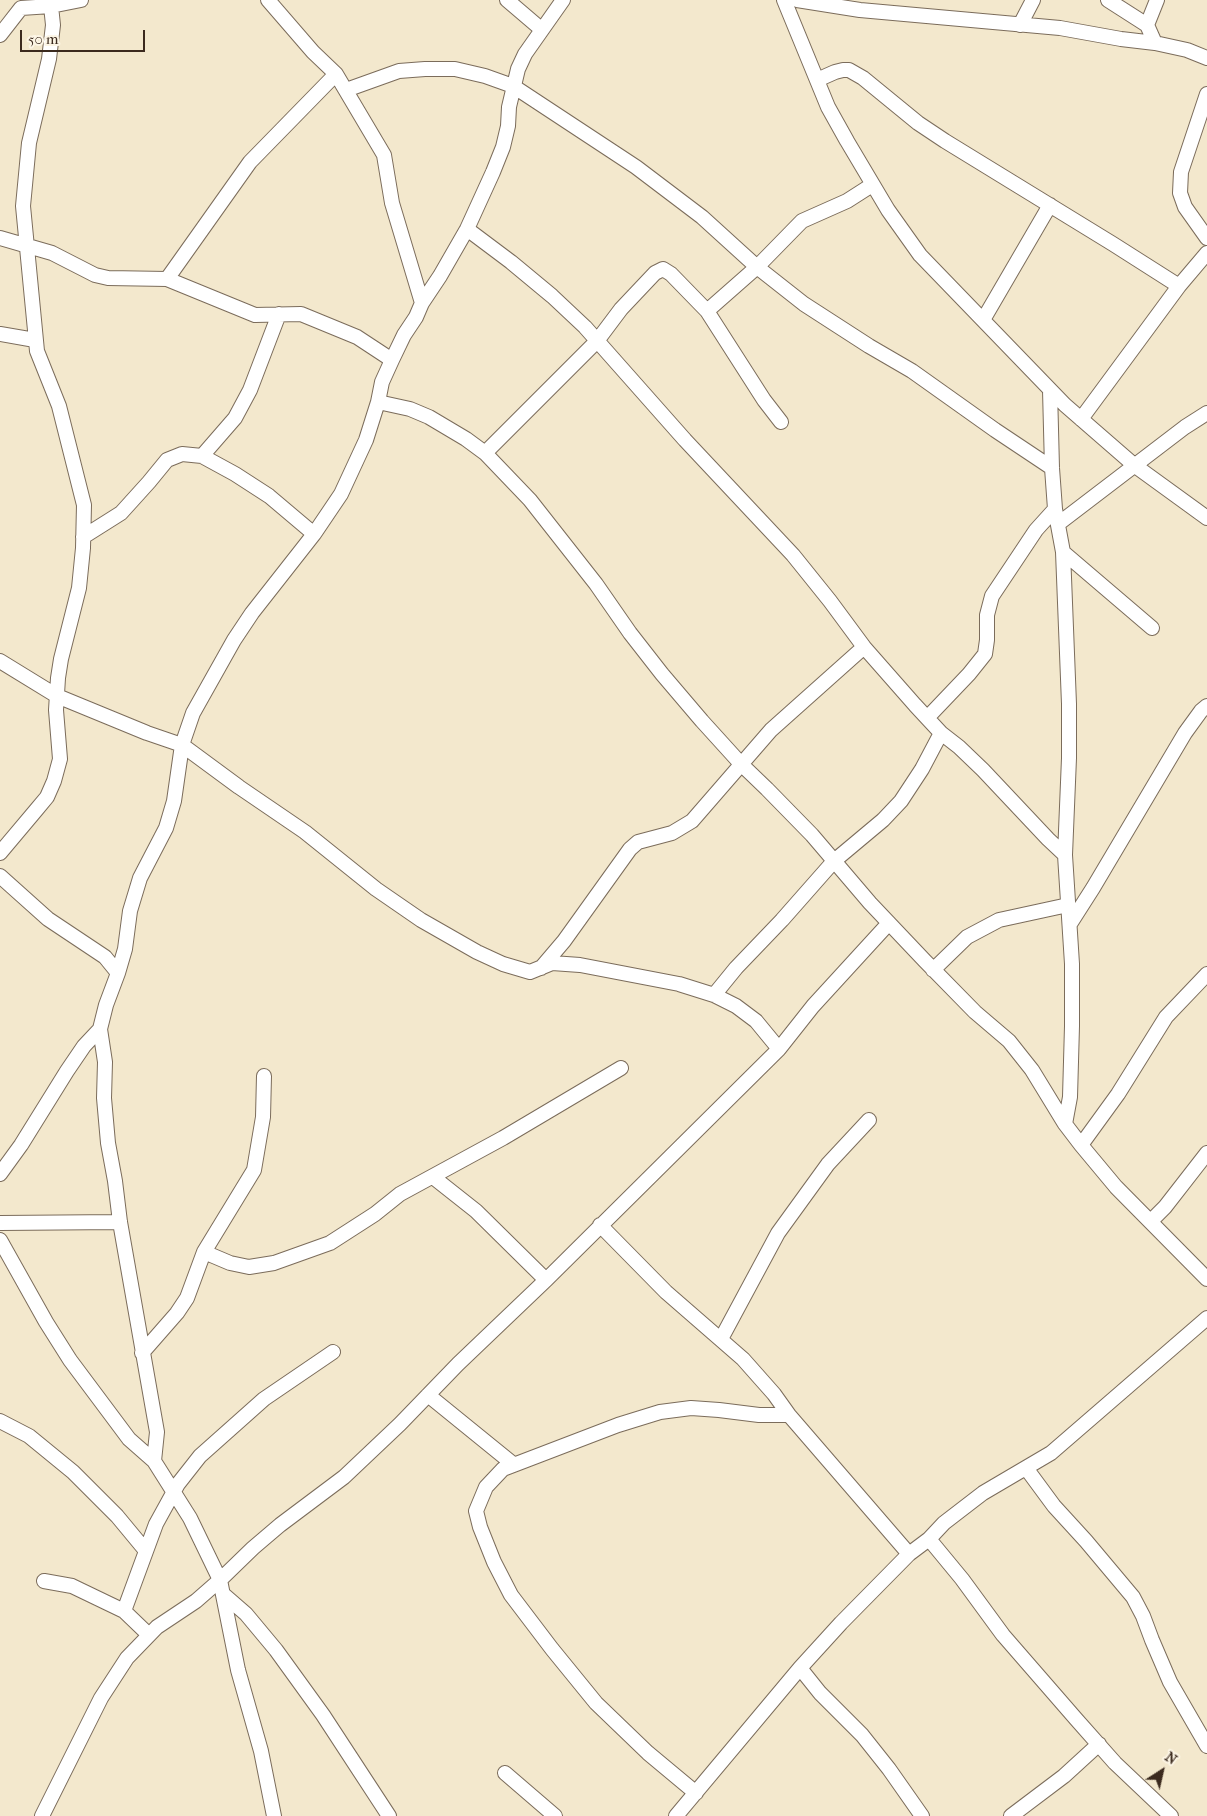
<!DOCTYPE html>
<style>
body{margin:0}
#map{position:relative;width:1207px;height:1816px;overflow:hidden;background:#f3e8cd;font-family:"IM FELL French Canon",serif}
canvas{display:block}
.north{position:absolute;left:1137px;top:1746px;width:50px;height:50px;-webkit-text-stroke:4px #fcf5e5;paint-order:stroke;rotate:35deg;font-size:14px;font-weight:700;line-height:20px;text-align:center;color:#3b2a1e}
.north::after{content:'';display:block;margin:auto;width:18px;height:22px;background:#3b2a1e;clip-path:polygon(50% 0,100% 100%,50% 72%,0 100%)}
.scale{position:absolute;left:20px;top:30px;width:125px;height:22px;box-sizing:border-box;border:2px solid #3b2a1e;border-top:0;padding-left:6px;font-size:15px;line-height:18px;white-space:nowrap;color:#3b2a1e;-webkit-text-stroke:4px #fcf5e5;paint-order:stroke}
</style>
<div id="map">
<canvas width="1207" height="1816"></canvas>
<div class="north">N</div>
<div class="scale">50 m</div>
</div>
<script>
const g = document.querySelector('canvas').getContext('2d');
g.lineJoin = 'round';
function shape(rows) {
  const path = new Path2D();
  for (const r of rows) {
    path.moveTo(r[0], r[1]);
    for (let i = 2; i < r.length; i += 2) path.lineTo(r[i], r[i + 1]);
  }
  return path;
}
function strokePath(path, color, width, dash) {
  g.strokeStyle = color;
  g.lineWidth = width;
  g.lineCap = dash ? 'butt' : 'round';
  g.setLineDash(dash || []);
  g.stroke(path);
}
const minor = shape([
 [268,0,313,52,336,74,384,155,392,203,422,303],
 [507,0,541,29],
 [784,0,828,107,847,141,888,210,920,255,1065,405,1134,465,1207,518],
 [797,0,860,10,1060,28,1121,39,1155,43,1187,50,1207,58],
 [1108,0,1147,25,1155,43],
 [1020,25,1033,0],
 [1147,25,1157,0],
 [0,35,21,8,51,6,81,0],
 [817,80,835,72,843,70,849,70,863,78,918,123,945,141,1113,244,1179,286],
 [346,90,399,71,425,69,455,69,485,76,513,86,636,167,702,217,757,267,804,304,869,346,912,371,995,430,1052,468],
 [1207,94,1181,172,1180,193,1185,207,1207,238],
 [467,229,511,262,552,296,585,327,685,440,793,555,830,601,864,647,915,705,941,733,959,747,983,770,1048,839,1065,855],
 [0,238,52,253,95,275,108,278,167,279,255,315,301,314,357,337,392,360],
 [167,279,250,162,336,74],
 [707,311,757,267,802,221,847,201,872,185],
 [983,320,1050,205],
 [0,334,35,340],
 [1050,390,1052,468,1055,509,1063,552,1069,704,1069,758,1065,855,1072,964,1072,1026,1070,1097,1065,1124],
 [378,402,410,409,429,417,466,439,485,453,530,500,596,584,630,633,662,674,702,721,741,764,767,789,812,835,870,903,925,961,975,1012,1009,1041,1032,1070,1065,1124,1081,1145,1116,1187,1207,1279],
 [1081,419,1179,286,1207,253],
 [485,453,597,341,621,309,655,273,663,269,671,274,707,311,764,400,781,422],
 [202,456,235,418,250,390,279,314],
 [1058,524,1185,427,1207,413],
 [83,537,121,513,149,482,167,460,182,454,202,456,235,474,269,496,314,534],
 [1063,552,1152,628],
 [0,661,57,696,147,733,182,745,239,787,305,832,376,889,421,920,477,952,503,964,530,972,552,963,580,965,679,984,714,995,736,1006,756,1021,779,1049],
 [928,717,969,674,985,654,987,640,987,615,992,596,1036,530,1055,509],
 [0,853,37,809,47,797,54,781,60,759,56,710,58,678,61,659,79,588,83,548,84,505,59,406,37,351,23,206,29,143,49,59,53,25,51,6],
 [0,876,48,919,105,957,118,973],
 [1070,924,1093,888,1185,733,1201,711,1207,706],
 [541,968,564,941,630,849,638,842,672,833,692,821,771,730,864,647],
 [933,970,967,937,999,920,1068,905],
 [714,995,736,968,782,920,834,861,883,820,901,801,922,769,941,733],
 [1081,1145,1118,1094,1166,1017,1207,974],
 [0,1174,21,1145,67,1071,84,1046,100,1029],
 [433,1177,476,1211,546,1280],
 [1151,1221,1165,1207,1207,1153],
 [0,1223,120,1222],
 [600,1225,666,1292,743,1359,774,1394,789,1415,909,1554],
 [0,1240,46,1322,70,1360,129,1439,154,1461],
 [204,1252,230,1263,249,1267,274,1263,330,1243,375,1214,400,1194,503,1138,621,1068],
 [721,1339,778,1233,828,1164,869,1120],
 [142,1353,177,1313,187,1298,204,1252,254,1170,263,1117,264,1076],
 [428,1395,513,1464],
 [0,1421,29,1436,73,1472,117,1516,146,1551],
 [1026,1468,1054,1506,1086,1541,1133,1597,1143,1616,1152,1640,1170,1682,1207,1746],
 [929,1539,962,1579,1003,1635,1076,1719,1115,1763,1171,1816],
 [44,1581,72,1586,124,1611,149,1635],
 [223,1594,246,1614,276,1650,323,1715,389,1816],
 [124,1611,156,1524,178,1484,200,1456,264,1399,333,1352],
 [800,1668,820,1693,862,1735,889,1769,922,1816],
 [505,1773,555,1816],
 [696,1793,648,1753,596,1703,552,1649,511,1595,494,1562,480,1527,476,1511,486,1487,503,1469,618,1425,660,1412,691,1408,719,1410,759,1415,789,1415],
 [42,1816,101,1698,127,1658,157,1627,196,1601,220,1580,253,1548,280,1525,344,1477,400,1424,458,1364,546,1280,779,1049,813,1006,889,923],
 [274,1816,261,1751,238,1670,220,1580,190,1518,154,1461,157,1432,120,1222,115,1181,108,1143,104,1098,105,1062,100,1029,106,1005,118,973,125,949,130,911,140,878,166,828,174,801,182,745,193,713,234,640,252,613,314,534,341,494,366,440,378,402,382,382,392,360,404,335,416,317,422,303,440,276,467,229,493,172,503,147,508,126,509,107,518,69,525,54,563,0],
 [676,1816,800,1668,841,1623,909,1554,929,1539,944,1523,983,1493,1051,1453,1207,1318],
 [1011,1816,1064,1776,1099,1744]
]);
strokePath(minor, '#7b6c5b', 16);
strokePath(minor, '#fff', 14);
</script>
